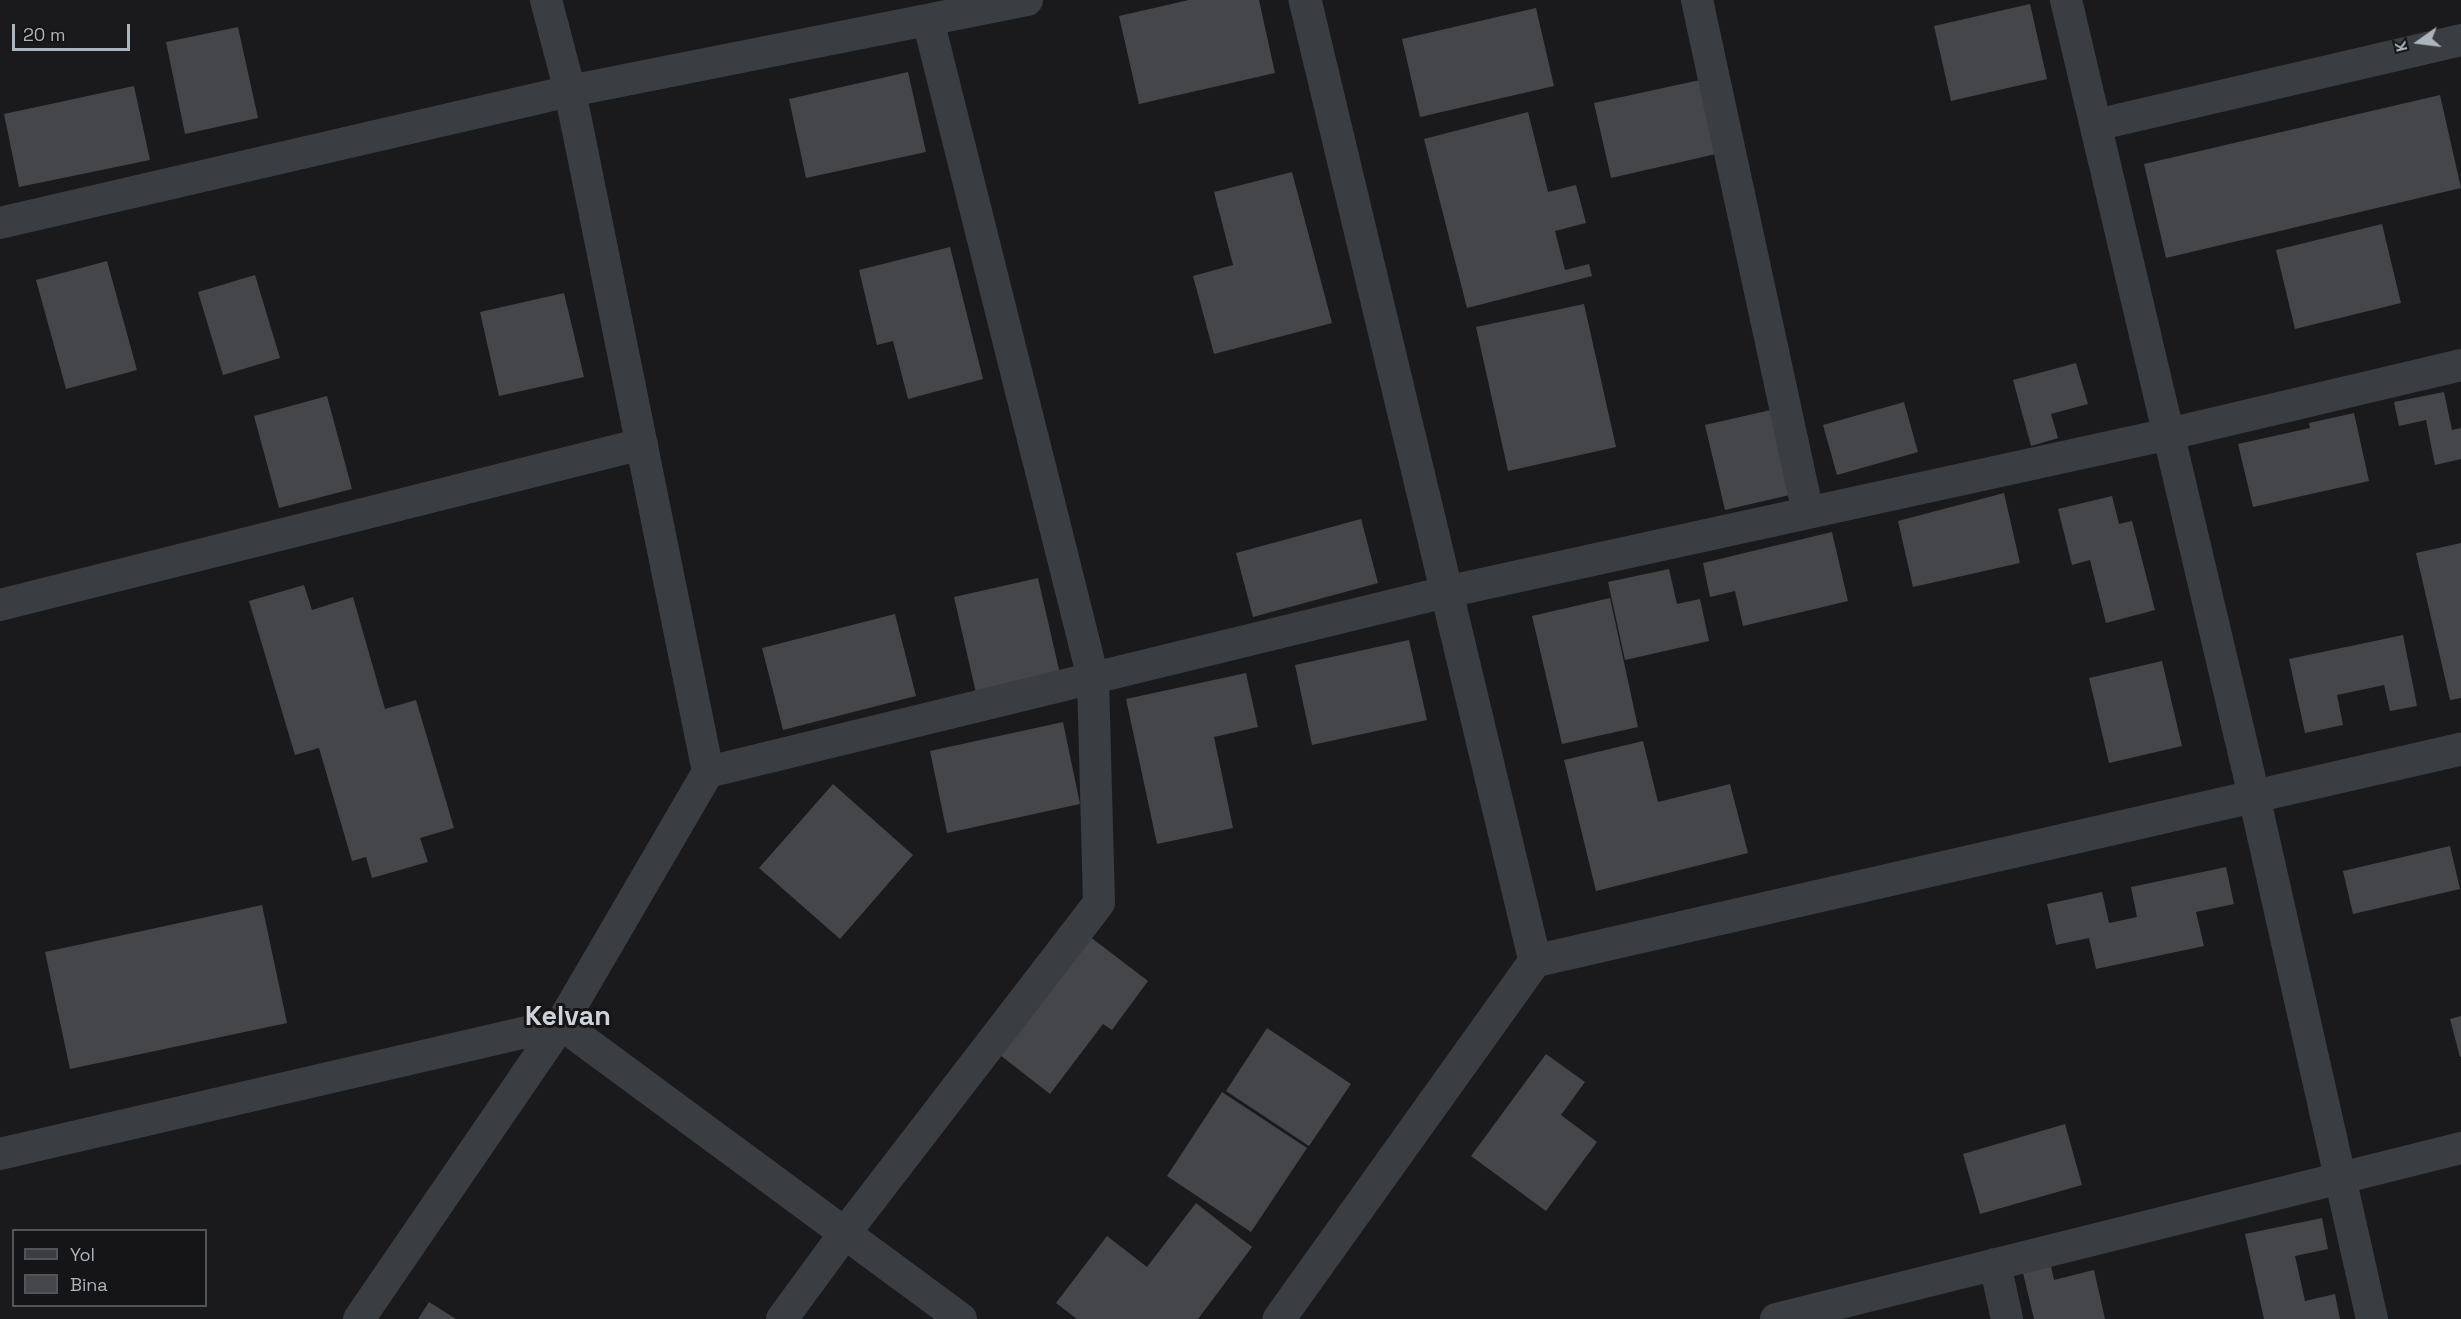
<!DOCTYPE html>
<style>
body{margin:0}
#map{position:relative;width:2461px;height:1319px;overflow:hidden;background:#1a1a1c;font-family:"Space Grotesk",sans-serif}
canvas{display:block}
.legend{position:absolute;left:12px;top:1229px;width:195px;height:78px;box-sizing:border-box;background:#151517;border:2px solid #515559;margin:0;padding:8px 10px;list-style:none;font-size:18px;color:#acb5bc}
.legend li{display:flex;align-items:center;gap:12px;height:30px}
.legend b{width:30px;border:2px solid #515559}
.north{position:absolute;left:2389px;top:12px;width:60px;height:60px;-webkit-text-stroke:4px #151517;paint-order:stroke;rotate:256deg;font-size:16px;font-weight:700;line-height:24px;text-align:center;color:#acb5bc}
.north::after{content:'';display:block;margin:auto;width:21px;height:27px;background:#acb5bc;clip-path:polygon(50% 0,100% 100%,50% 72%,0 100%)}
.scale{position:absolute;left:12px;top:24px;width:118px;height:27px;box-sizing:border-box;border:3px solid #acb5bc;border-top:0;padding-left:8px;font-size:18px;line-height:21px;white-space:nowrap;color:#acb5bc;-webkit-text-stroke:4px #151517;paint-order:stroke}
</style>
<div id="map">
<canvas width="2461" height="1319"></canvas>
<ul class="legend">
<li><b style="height:8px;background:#3a3d41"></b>Yol</li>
<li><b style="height:16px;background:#444649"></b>Bina</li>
</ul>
<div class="north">K</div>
<div class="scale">20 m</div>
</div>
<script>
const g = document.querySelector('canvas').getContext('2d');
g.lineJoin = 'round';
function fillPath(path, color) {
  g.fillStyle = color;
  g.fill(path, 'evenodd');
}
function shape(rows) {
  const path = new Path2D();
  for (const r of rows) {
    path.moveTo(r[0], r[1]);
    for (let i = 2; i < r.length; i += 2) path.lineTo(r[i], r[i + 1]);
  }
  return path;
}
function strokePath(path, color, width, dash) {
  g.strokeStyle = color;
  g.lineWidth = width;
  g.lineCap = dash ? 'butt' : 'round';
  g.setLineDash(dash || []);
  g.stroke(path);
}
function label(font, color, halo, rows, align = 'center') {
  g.font = font + ' "Space Grotesk",sans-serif';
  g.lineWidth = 6;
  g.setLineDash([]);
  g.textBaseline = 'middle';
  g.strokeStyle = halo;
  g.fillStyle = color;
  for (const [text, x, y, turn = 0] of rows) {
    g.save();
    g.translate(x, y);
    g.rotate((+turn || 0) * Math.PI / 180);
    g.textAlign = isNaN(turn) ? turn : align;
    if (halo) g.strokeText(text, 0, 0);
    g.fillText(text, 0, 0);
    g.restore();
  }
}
const building = shape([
 [1189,0,1259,0,1275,73,1139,104,1119,16],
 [2030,4,2047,79,1951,101,1934,26],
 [1536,8,1554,86,1420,117,1402,39],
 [238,27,258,118,185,134,166,42],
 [908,72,926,152,806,178,789,99],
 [1700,80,1716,154,1611,178,1594,103],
 [134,86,150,160,19,187,4,114],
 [2440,95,2461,188,2166,258,2144,164],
 [1528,112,1548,192,1576,185,1586,223,1555,231,1565,270,1589,264,1592,276,1467,308,1424,139],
 [1292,172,1332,323,1214,354,1193,276,1233,265,1214,192],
 [2382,224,2401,303,2295,329,2276,250],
 [950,247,983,379,908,399,893,341,877,345,859,270],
 [107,261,137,370,66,389,36,280],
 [255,275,280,358,223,375,198,292],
 [564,293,584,377,499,396,480,312],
 [1584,304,1616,447,1508,471,1476,327],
 [2076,363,2088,404,2051,414,2058,438,2031,446,2013,380],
 [2444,392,2452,430,2461,428,2461,459,2435,465,2426,420,2399,426,2394,402],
 [327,396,352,489,279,508,254,416],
 [1904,402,1918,452,1837,475,1823,425],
 [1775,409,1794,494,1725,510,1705,425],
 [2354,413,2369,481,2253,507,2238,444,2310,428,2309,423],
 [2004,493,2020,563,1913,587,1898,521],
 [2112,496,2119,524,2132,521,2155,610,2106,623,2090,560,2072,565,2058,509],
 [1361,519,1378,583,1253,617,1236,553],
 [1832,532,1848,601,1743,626,1735,591,1710,597,1703,563],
 [2461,543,2461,698,2450,700,2416,553],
 [1669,569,1677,604,1700,599,1709,641,1625,660,1608,582],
 [1038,578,1060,674,976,693,954,597],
 [304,585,312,610,353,597,385,709,416,700,454,828,420,838,428,862,372,878,366,857,352,861,319,748,295,755,249,601],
 [1610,598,1638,727,1562,744,1532,616],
 [895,614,916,696,783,730,762,648],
 [2403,635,2417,706,2390,711,2384,685,2337,695,2343,725,2305,733,2289,659],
 [1409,640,1427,720,1312,745,1295,665],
 [2162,661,2182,746,2109,763,2089,678],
 [1246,673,1258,727,1214,737,1233,828,1157,844,1126,699],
 [1063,722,1080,804,947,833,930,751],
 [1643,741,1658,802,1730,784,1748,853,1596,891,1564,760],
 [833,784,913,855,840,939,759,868],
 [2450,846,2460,889,2353,914,2343,871],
 [2226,867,2234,904,2196,912,2204,946,2096,969,2089,938,2056,945,2047,904,2102,892,2109,923,2137,917,2131,887],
 [262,905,287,1023,70,1069,45,952],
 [1089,936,1148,981,1112,1030,1103,1024,1050,1094,1000,1055],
 [2461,1016,2461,1057,2460,1057,2450,1019],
 [1267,1028,1351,1084,1309,1146,1226,1091],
 [1546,1054,1585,1082,1561,1115,1597,1142,1546,1211,1471,1156],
 [1222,1092,1307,1148,1251,1232,1167,1176],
 [2065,1124,2082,1185,1980,1214,1963,1154],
 [1196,1203,1252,1247,1198,1319,1077,1319,1056,1303,1107,1236,1147,1267],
 [2322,1218,2328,1249,2295,1256,2305,1301,2335,1294,2340,1319,2264,1319,2245,1234],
 [2051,1266,2054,1280,2094,1270,2105,1319,2034,1319,2023,1273],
 [429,1302,456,1319,418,1319]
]);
const minor = shape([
 [1697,0,1808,513],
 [2066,0,2254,796,2372,1319],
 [2096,125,2461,40],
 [0,223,570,91,1027,0],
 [0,605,642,444],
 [708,772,1446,592,2169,434,2461,365],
 [0,1154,561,1024,961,1319],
 [1995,1264,2007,1319],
 [359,1319,561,1024,708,772,570,91,546,0],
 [782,1319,845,1233,1099,903,1093,678,928,20],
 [1776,1319,2461,1148]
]);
const tertiary = shape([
 [1305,0,1535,961],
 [1279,1319,1535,961,2461,749]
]);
const districtNames = [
 ["Kelvan",568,1018]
];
fillPath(building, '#444649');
strokePath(minor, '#3a3d41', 32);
strokePath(tertiary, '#3a3d41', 33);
label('bold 27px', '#cdd3d8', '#151517', districtNames);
</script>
